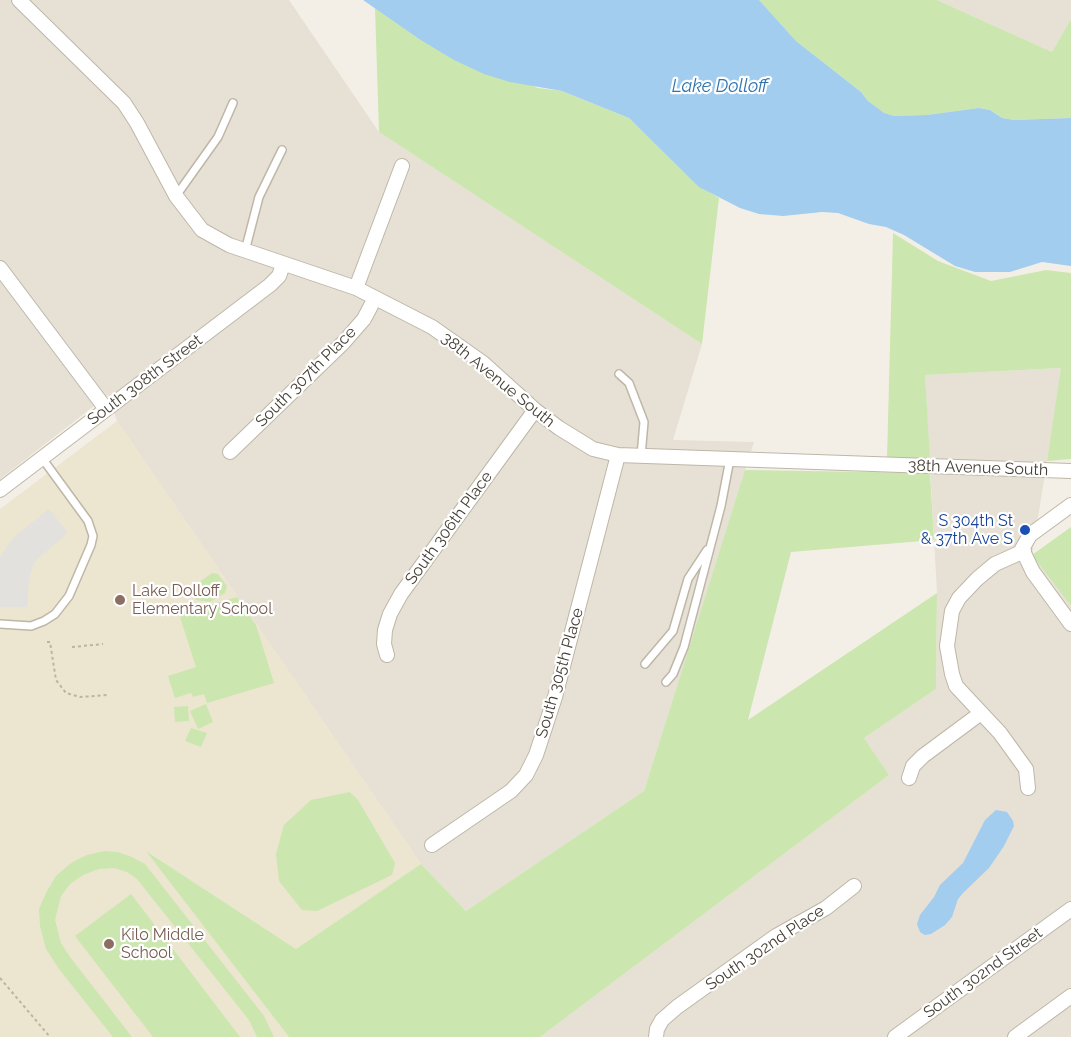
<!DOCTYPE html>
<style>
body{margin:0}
canvas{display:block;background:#f3efe6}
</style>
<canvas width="1071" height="1037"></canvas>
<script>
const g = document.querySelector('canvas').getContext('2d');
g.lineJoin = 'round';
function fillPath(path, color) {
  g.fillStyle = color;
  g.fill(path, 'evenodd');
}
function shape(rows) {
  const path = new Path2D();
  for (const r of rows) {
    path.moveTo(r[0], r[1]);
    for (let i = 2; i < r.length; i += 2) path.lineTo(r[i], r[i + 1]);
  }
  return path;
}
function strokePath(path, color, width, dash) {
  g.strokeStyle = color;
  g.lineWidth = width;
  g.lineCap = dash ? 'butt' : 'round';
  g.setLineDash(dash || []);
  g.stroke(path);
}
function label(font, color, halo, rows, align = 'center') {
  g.font = font + ' Raleway,sans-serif';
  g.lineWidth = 4.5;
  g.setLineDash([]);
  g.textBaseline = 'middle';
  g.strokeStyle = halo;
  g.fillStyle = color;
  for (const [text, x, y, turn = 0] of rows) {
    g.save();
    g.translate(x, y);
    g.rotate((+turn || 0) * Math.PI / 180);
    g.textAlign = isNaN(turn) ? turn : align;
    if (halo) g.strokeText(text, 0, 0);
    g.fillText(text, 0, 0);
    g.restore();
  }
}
const residential = shape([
 [0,0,289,0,379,132,702,344,673,440,754,442,644,791,466,911,421,864,117,421,108,395,0,479],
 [937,0,1071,0,1071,19,1052,52],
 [1062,368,1032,555,1071,606,1071,1037,540,1037,889,775,864,738,936,689,937,593,925,375]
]);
const education = shape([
 [117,421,421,864,296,949,148,852,289,1037,0,1037,0,509]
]);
const green = shape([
 [759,0,937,0,1052,52,1071,19,1071,118,1014,120,1002,118,990,110,979,108,927,115,894,116,883,113,868,101,861,92,796,41],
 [375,8,419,39,538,88,562,91,629,118,699,186,719,198,702,344,379,132],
 [893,233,938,261,991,281,1046,270,1071,273,1071,459,1047,461,1061,368,925,375,930,458,887,458],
 [745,470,930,473,934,540,791,552,748,720,937,593,936,689,864,738,889,775,540,1037,289,1037,146,851,296,949,421,864,466,911,644,791],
 [1071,527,1071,606,1032,555],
 [212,573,218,574,227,586,225,593,210,602,196,600,192,595,197,584],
 [237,597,256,625,274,683,207,703,204,694,193,697,191,693,175,698,168,676,196,667,179,614],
 [206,704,213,722,198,729,190,711],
 [188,706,189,721,175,722,174,707],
 [191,728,207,733,201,747,185,741],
 [350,792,358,800,395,863,392,875,317,911,302,910,279,881,276,854,284,825,311,800],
 [104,851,118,852,132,857,145,864,264,1016,274,1037,257,1037,249,1020,137,879,127,872,114,868,99,869,83,875,70,884,61,896,55,920,61,943,70,957,132,1037,113,1037,59,969,46,949,40,926,39,909,47,891,56,876,71,863,87,855],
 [131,894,240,1037,153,1037,75,936]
]);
const parking = shape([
 [49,509,68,533,38,558,32,568,29,581,27,607,0,607,0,557,15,536]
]);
const water = shape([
 [363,0,759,0,796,41,861,92,868,101,884,113,894,116,927,115,979,108,990,110,1002,118,1014,120,1071,118,1071,266,1042,262,1010,272,975,272,955,266,904,235,886,227,869,224,838,213,822,212,783,216,759,214,740,208,699,187,629,118,562,91,510,82,484,74,454,60,419,39],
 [996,810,1007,812,1013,821,1014,826,1004,846,989,868,963,893,958,899,952,917,945,925,931,934,925,935,920,932,917,924,920,915,934,897,940,885,963,863,985,820]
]);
const path = shape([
 [47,642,50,642,56,680,66,693,80,697,108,695],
 [72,647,103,644],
 [0,978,50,1037]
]);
const lane = shape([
 [176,196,218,137,233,103],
 [245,251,259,197,282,150],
 [619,374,629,383,644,422,641,456],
 [0,624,31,626,44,621,55,614,69,596,91,545,93,536,88,521,42,458],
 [645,664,673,631,688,579,707,550],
 [666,682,673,674,684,647,721,506,730,459]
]);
const street = shape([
 [19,0,124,103,137,123,176,196,202,230,229,245,356,288,432,327,483,363,535,410,559,428,593,449,618,455,1071,471],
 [0,268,106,409],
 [356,288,402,166],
 [230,452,343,343,364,319,375,298],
 [0,490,270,285,279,276,283,265],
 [1071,505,1030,535,1022,549,1033,572,1071,624],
 [1024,551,995,564,977,579,959,598,952,611,947,646,952,674,956,686,1000,733,1026,769,1028,788],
 [387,655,384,644,385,630,390,614,401,594,535,410],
 [909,778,913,766,923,756,981,713],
 [432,845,511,791,526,775,536,755,555,697,618,455],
 [656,1037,657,1029,662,1020,677,1007,776,936,826,908,854,886],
 [895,1037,1071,909],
 [1015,1037,1071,996]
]);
const markers = [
 [1025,530,6,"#1a4fb4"],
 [120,600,6,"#8d6e63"],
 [109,944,6,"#8d6e63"]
];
const streetNames = [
 ["South 307th Place",306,377,-45],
 ["South 308th Street",145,380,-37],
 ["38th Avenue South",498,380,39],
 ["38th Avenue South",978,468,2],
 ["South 306th Place",449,528,-54],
 ["South 305th Place",560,673,-74],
 ["South 302nd Place",765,948,-34],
 ["South 302nd Street",983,973,-36]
];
const transitNames = [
 ["S 304th St",1013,521],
 ["& 37th Ave S",1013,539]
];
const educationNames = [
 ["Lake Dolloff",132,591],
 ["Elementary School",132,609],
 ["Kilo Middle",121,935],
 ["School",121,953]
];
const waterNames = [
 ["Lake Dolloff",720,87]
];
fillPath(residential, '#e6e1d4');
fillPath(education, '#ece5d0');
fillPath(green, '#cbe7af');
fillPath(parking, '#e3e1de');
fillPath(water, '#a2cdef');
strokePath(lane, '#beb7a8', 10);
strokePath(street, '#beb7a8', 16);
strokePath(path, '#bfb49a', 2, [3, 3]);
strokePath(lane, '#fff', 7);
strokePath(street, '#fff', 14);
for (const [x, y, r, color] of markers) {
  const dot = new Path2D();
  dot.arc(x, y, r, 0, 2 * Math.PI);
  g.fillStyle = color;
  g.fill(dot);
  strokePath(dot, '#fff', 2);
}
label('16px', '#453f35', '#fff', streetNames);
label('16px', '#164399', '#fff', transitNames, 'right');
label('16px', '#785e54', '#fff', educationNames, 'left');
label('italic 18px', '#3074af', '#fff', waterNames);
</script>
